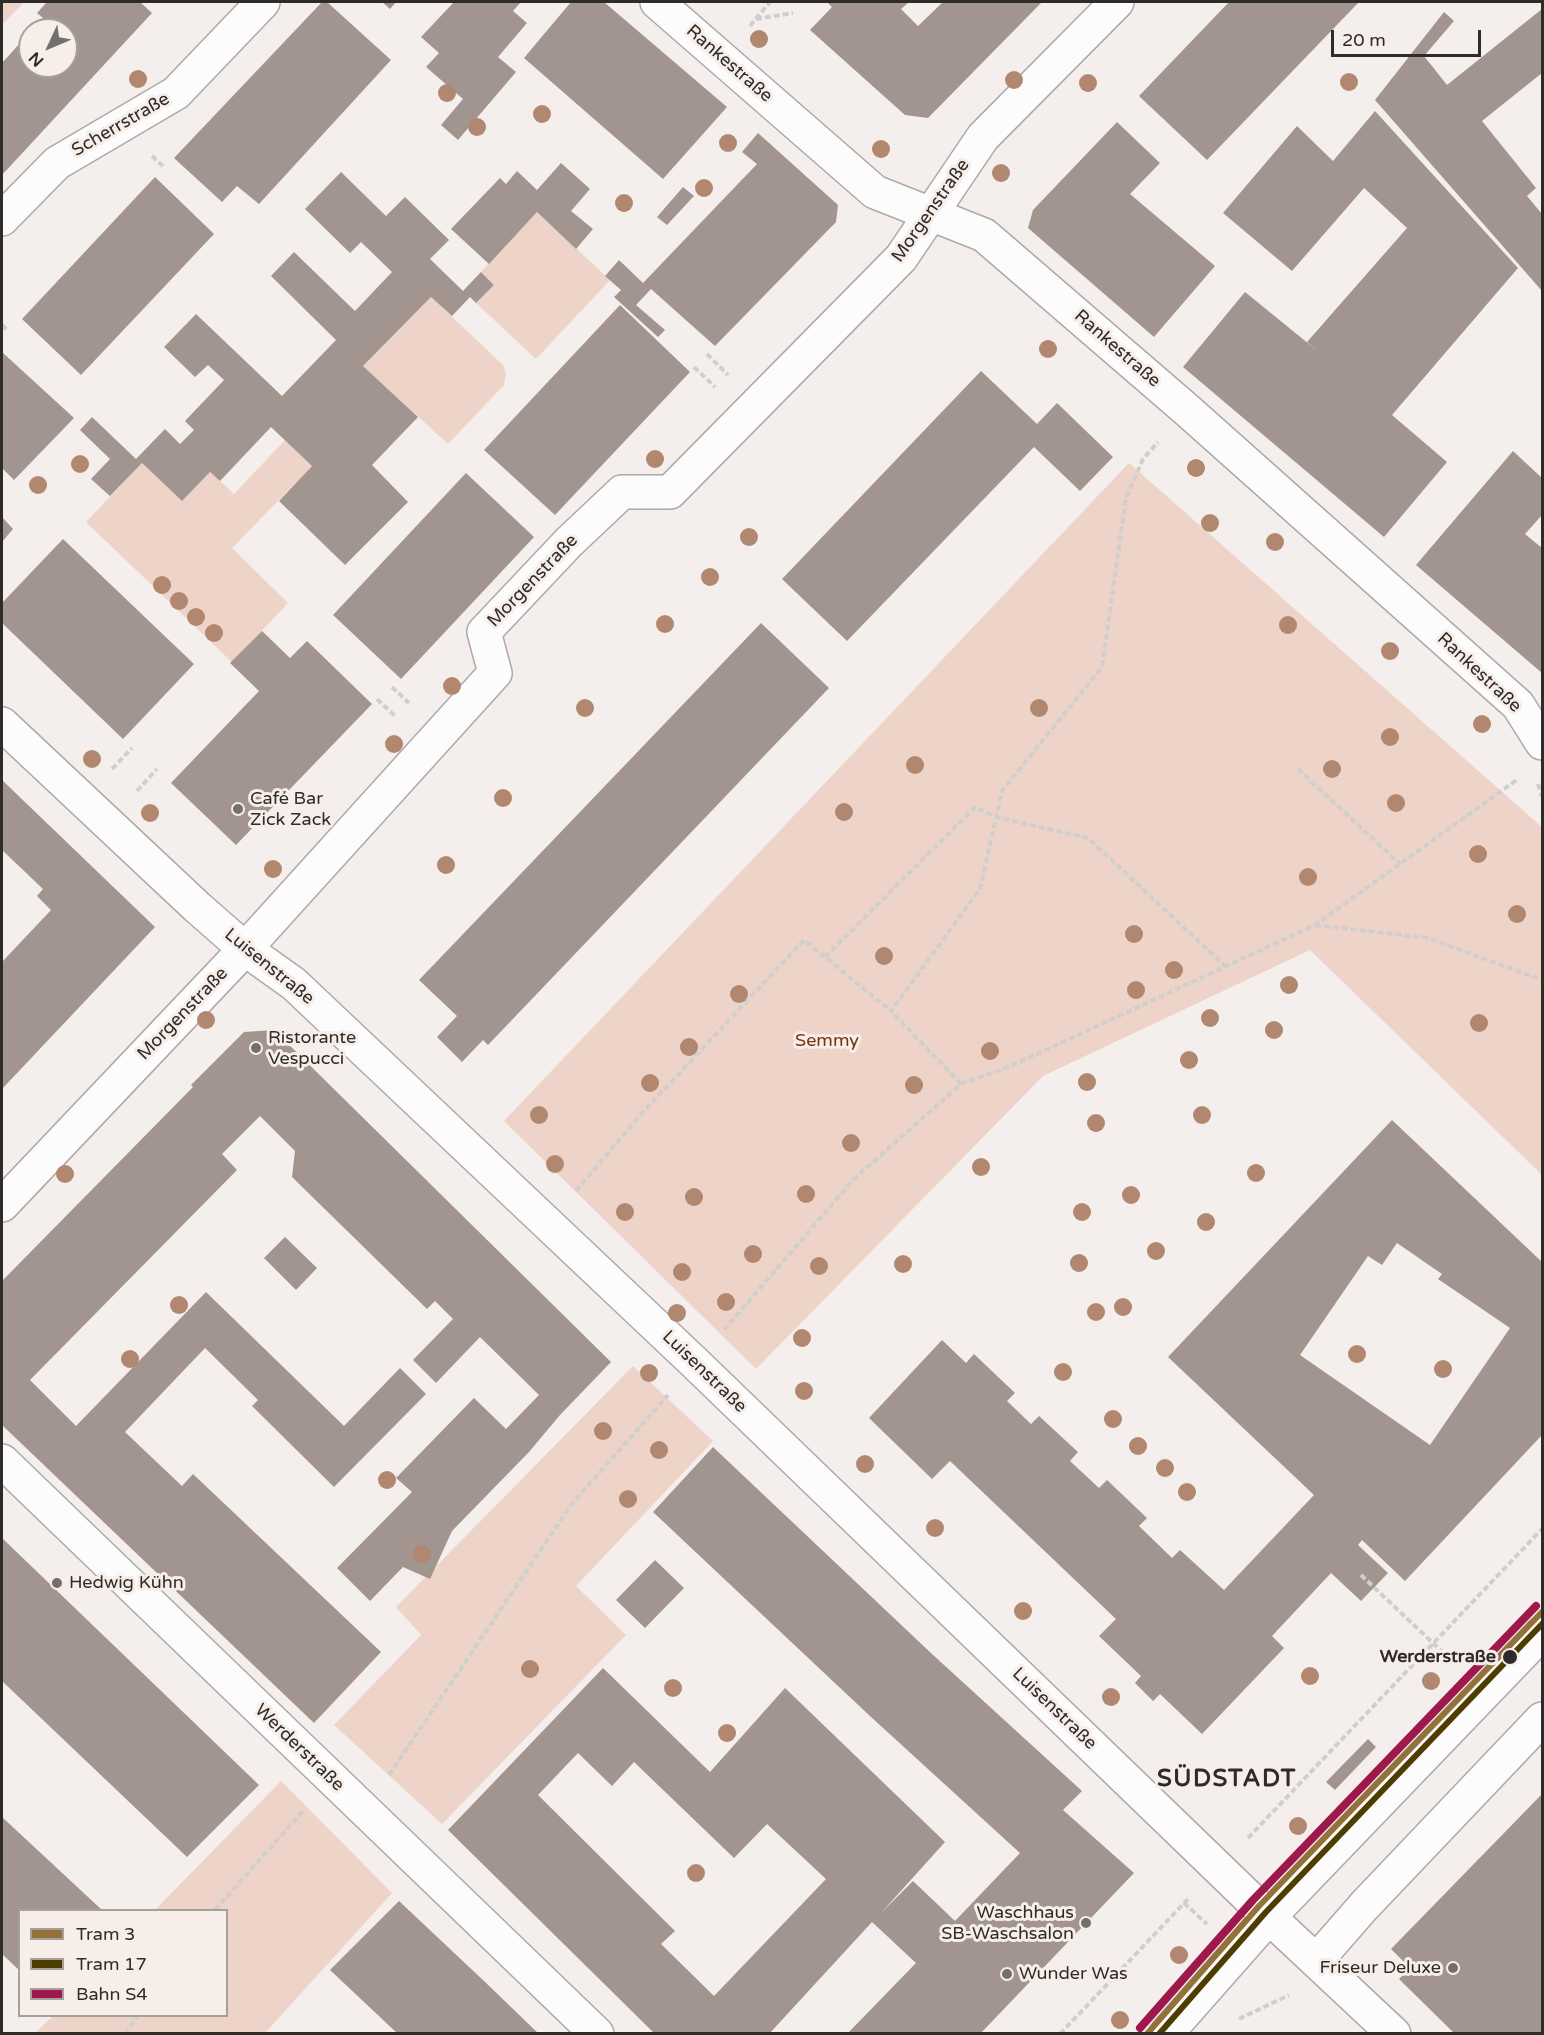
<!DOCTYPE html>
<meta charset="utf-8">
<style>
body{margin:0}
#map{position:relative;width:1544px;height:2035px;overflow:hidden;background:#f4eeec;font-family:"Varela Round",sans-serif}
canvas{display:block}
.frame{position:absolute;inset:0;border:3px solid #2e2b29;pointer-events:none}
.legend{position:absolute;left:18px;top:1909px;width:210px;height:108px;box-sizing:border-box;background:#f7ede9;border:2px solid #a79f9c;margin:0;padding:8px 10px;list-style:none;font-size:18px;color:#2e2b29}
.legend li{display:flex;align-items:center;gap:12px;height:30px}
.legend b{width:30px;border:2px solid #a79f9c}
.north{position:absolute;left:18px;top:18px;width:60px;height:60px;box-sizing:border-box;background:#f7ede9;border:2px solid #a79f9c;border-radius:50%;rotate:226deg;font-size:16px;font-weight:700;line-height:24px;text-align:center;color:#2e2b29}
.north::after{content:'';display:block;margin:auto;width:21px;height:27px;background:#736f6d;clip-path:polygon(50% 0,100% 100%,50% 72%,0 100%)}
.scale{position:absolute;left:1331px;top:30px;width:150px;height:27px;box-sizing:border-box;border:3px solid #2e2b29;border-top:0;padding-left:8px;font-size:18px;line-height:21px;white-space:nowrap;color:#2e2b29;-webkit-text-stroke:4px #f7ede9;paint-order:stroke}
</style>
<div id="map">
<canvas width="1544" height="2035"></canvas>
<div class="frame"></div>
<ul class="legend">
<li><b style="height:8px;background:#947139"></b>Tram 3</li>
<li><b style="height:8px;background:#4d3d00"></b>Tram 17</li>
<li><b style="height:8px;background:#9f184c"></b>Bahn S4</li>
</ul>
<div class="north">N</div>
<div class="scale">20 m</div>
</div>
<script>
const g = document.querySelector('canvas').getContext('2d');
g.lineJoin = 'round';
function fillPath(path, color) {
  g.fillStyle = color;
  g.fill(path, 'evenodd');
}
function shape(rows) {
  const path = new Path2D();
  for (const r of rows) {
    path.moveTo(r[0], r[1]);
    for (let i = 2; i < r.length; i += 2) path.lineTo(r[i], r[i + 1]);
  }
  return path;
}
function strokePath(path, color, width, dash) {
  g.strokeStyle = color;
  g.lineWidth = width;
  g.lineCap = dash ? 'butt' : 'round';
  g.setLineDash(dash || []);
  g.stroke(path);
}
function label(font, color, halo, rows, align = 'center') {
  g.font = font + ' "Varela Round",sans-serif';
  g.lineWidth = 6;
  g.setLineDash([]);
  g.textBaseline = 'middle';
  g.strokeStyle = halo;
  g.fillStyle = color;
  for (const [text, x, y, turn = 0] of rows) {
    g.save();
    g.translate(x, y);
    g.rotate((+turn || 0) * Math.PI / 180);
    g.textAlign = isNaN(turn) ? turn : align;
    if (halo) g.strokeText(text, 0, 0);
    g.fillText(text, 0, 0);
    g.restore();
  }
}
const green = shape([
 [2,2,24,2,2,25],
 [537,212,610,280,536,359,476,303,494,285,481,272],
 [431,297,503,365,506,374,504,385,448,444,363,366],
 [285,440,312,466,232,548,288,603,232,662,86,522,142,463,182,501,210,472,234,494],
 [1129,463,1542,827,1542,1175,1310,950,1043,1076,756,1369,504,1121],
 [633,1366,713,1441,576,1586,626,1635,442,1824,334,1725,421,1635,396,1607],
 [281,1781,392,1893,265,2033,35,2033,53,2016,226,2016,226,1910,155,1910]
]);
const building = shape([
 [47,2,140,2,152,13,2,175,2,63,30,32,30,66,66,66,66,30,32,30,43,18,37,13],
 [322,2,327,2,391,60,259,204,237,186,222,202,174,158],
 [382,2,396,2,390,9],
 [454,2,521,2,513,11,527,23,498,57,516,72,458,140,441,125,463,99,426,67,439,53,421,37],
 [571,2,604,2,727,107,663,179,524,58],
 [827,2,909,2,901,9,918,26,943,2,1042,2,928,118,905,115,810,30,832,7],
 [1229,2,1359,2,1207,160,1139,96],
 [1542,9,1542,73,1482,121,1536,188,1527,196,1542,214,1542,291,1375,100,1444,12,1454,21,1424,56,1447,85],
 [1375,111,1518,268,1392,415,1447,462,1384,537,1183,367,1245,292,1320,353,1307,342,1407,228,1364,188,1292,271,1223,213,1297,126,1333,161],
 [1117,122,1160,163,1130,194,1215,266,1154,337,1028,228,1033,210],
 [758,133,838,205,836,222,715,346,651,289,636,305,665,330,658,337,614,297,621,290,605,276,619,260,643,283,757,164,742,152],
 [561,163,590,189,571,211,593,229,576,249,537,212,489,264,451,229,500,178,506,184,517,171,537,190],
 [341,172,386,216,405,197,449,240,430,259,463,291,481,272,494,285,476,303,470,297,452,316,431,297,363,366,418,417,372,465,408,502,345,565,279,501,312,466,271,427,220,481,210,472,182,501,142,463,110,496,91,479,110,459,80,430,92,417,136,459,165,429,180,444,194,430,185,421,224,380,208,365,195,377,164,347,196,314,282,396,336,340,271,276,294,252,355,311,392,272,361,242,350,253,305,209],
 [155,177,214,234,81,375,22,319],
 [683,187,694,196,667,225,657,217],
 [620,305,690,372,555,515,484,450],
 [2,352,74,418,14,480,2,468],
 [981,371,1037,424,1057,403,1113,457,1080,491,1034,447,847,641,782,579],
 [1513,451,1542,478,1542,515,1525,534,1542,548,1542,673,1416,565],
 [466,473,534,537,401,679,333,615],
 [2,517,13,529,2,542],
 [63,539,194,664,123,739,2,623,2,603],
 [761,623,829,688,488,1045,483,1040,462,1062,437,1037,457,1016,419,980],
 [262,631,290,658,307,641,372,704,236,845,171,783,259,691,230,663],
 [2,780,155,927,2,1089,2,962,51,910,37,896,43,889,2,850],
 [274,1030,611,1362,560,1415,529,1452,452,1531,430,1579,403,1567,370,1601,337,1568,412,1492,396,1478,474,1398,506,1429,539,1395,480,1337,436,1383,413,1360,453,1319,435,1301,427,1309,292,1177,295,1151,260,1116,222,1154,237,1170,30,1380,76,1426,206,1292,344,1426,400,1368,426,1394,334,1487,252,1406,258,1400,205,1348,125,1432,182,1486,193,1474,381,1652,314,1723,2,1425,2,1281,193,1087,191,1085,244,1032],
 [1392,1120,1542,1262,1542,1435,1405,1581,1362,1540,1358,1545,1388,1573,1361,1601,1331,1573,1272,1636,1284,1648,1202,1734,1160,1694,1153,1701,1135,1683,1141,1676,1099,1636,1116,1619,950,1461,932,1479,869,1418,942,1340,966,1363,974,1354,1015,1393,1007,1401,1031,1424,1039,1416,1078,1452,1070,1461,1099,1488,1107,1480,1147,1518,1139,1526,1172,1558,1180,1550,1224,1590,1314,1495,1168,1357],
 [1397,1243,1442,1274,1438,1279,1510,1328,1430,1445,1300,1355,1368,1256,1382,1265],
 [285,1237,317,1268,296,1290,264,1258],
 [713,1447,932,1654,1082,1791,1063,1810,1134,1873,980,2034,847,2034,916,1963,872,1922,769,2034,655,2034,448,1830,603,1668,710,1772,785,1688,945,1842,881,1913,913,1881,955,1921,1020,1853,871,1717,653,1512],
 [578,1753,612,1786,634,1762,734,1858,767,1824,826,1879,714,1996,661,1944,675,1931,538,1795],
 [2,1538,259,1785,187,1857,2,1681],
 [655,1560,684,1588,645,1628,616,1600],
 [1368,1739,1376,1747,1335,1790,1326,1782],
 [1542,1794,1542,2034,1455,2034,1399,1979,1410,1968,1391,1949],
 [2,1817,102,1910,20,1910,20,1971,2,1954],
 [399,1901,484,1981,539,2034,398,2034,330,1970]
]);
const path = shape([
 [756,19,793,13],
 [750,26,770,2],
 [152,156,165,168],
 [2,325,8,331],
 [707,354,728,375],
 [694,367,715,387],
 [392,687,409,703],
 [377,699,396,717],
 [112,769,132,748],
 [1298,769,1400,864],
 [1538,784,1542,797],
 [137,791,157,769],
 [1315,925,1428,938,1542,980],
 [825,957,975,807,996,817,1088,838,1226,967],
 [961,1084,1011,1066,1315,925,1518,779],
 [576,1191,643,1112,804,940,891,1011],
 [724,1330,854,1179,961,1084,891,1011,980,889,1002,791,1102,667,1126,498,1143,459,1158,442],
 [1361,1575,1454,1663],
 [389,1775,571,1505,668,1395],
 [1248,1838,1542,1529],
 [1184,1903,1207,1924],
 [215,1910,303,1811],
 [1239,2019,1289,1995],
 [125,2034,138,2016],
 [1060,2034,1188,1899]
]);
const minor = shape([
 [657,2,875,192,984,235,1187,410,1518,705,1542,743],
 [2,219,57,163,176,93,263,2],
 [2,724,197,907,245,949,294,984,695,1363,1269,1917,1394,2034],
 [2,1205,245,949,495,673,484,632,569,542,622,492,670,492,901,258,983,137,1117,2],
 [2,1461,597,2034],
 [1316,1961,1364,1906,1542,1719]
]);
const major = shape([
 [1166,2034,1269,1917,1542,1633]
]);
const rail1 = shape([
 [1140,2028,1253,1900,1536,1606]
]);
const tram1 = shape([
 [1147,2034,1259,1906,1542,1612]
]);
const tram2 = shape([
 [1159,2034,1266,1912,1542,1624]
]);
const trees = [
 [759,39],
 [138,79],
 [1014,80],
 [1349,82],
 [1088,83],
 [447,93],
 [542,114],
 [477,127],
 [728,143],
 [881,149],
 [1001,173],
 [704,188],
 [624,203],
 [1048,349],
 [655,459],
 [80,464],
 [1196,468],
 [38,485],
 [1210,523],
 [749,537],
 [1275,542],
 [710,577],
 [162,585],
 [179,601],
 [196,617],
 [665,624],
 [1288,625],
 [214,633],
 [1390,651],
 [452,686],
 [585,708],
 [1039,708],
 [1482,724],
 [1390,737],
 [394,744],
 [92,759],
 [915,765],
 [1332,769],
 [503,798],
 [1396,803],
 [844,812],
 [150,813],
 [1478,854],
 [446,865],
 [273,869],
 [1308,877],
 [1517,914],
 [1134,934],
 [884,956],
 [1174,970],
 [1289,985],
 [1136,990],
 [739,994],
 [1210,1018],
 [206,1020],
 [1479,1023],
 [1274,1030],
 [689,1047],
 [990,1051],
 [1189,1060],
 [1087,1082],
 [650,1083],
 [914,1085],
 [539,1115],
 [1202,1115],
 [1096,1123],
 [851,1143],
 [555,1164],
 [981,1167],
 [1256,1173],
 [65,1174],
 [806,1194],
 [1131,1195],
 [694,1197],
 [625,1212],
 [1082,1212],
 [1206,1222],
 [1156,1251],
 [753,1254],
 [1079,1263],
 [903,1264],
 [819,1266],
 [682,1272],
 [726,1302],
 [179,1305],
 [1123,1307],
 [1096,1312],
 [677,1313],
 [802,1338],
 [1357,1354],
 [130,1359],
 [1443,1369],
 [1063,1372],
 [649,1373],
 [804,1391],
 [1113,1419],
 [603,1431],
 [1138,1446],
 [659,1450],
 [865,1464],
 [1165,1468],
 [387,1480],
 [1187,1492],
 [628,1499],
 [935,1528],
 [422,1554],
 [1023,1611],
 [530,1669],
 [1310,1676],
 [1431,1681],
 [673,1688],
 [1111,1697],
 [727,1733],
 [1298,1826],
 [696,1873],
 [1179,1955],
 [1120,2020]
];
const markers = [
 [238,809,6,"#736f6d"],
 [256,1048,6,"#736f6d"],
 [57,1583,6,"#736f6d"],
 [1510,1657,8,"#2e2b29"],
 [1086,1923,6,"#736f6d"],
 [1453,1968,6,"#736f6d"],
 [1007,1974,6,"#736f6d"]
];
const streetNames = [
 ["Rankestraße",729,64,41],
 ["Scherrstraße",121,125,-30],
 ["Morgenstraße",931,211,-55],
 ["Rankestraße",1117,349,41],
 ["Morgenstraße",533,581,-46],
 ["Rankestraße",1479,673,43],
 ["Luisenstraße",269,967,39],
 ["Morgenstraße",183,1014,-46],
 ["Luisenstraße",704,1372,44],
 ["Luisenstraße",1054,1709,44],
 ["Werderstraße",299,1748,44]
];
const poiNames = [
 ["Café Bar",250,799],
 ["Zick Zack",250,820],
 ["Ristorante",268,1038],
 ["Vespucci",268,1059],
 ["Hedwig Kühn",69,1583],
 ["Waschhaus",1074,1913,"right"],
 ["SB-Waschsalon",1074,1934,"right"],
 ["Friseur Deluxe",1441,1968,"right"],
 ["Wunder Was",1019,1974]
];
const parkNames = [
 ["Semmy",827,1041]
];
const stopNames = [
 ["Werderstraße",1496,1657]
];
const districtNames = [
 ["SÜDSTADT",1227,1780]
];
fillPath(green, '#eed3c8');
fillPath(building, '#a29590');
strokePath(minor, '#aea9a8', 36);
strokePath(major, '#aea9a8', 36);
strokePath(path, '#d1cfce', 4, [6, 3]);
strokePath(minor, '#fdfcfc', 33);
strokePath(major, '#fdfcfc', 33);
strokePath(rail1, '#9f184c', 8);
strokePath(tram1, '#947139', 6);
strokePath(tram2, '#4d3d00', 6);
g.fillStyle = '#b18770';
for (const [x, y] of trees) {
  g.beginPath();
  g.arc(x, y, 9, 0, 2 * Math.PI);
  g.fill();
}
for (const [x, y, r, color] of markers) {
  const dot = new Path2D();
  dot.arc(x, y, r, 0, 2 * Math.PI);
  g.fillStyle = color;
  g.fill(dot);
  strokePath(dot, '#f7ede9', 2);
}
label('18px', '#2e2b29', '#f7ede9', streetNames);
label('18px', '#2e2b29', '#f7ede9', poiNames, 'left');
label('18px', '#7a330a', '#f7ede9', parkNames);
label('bold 18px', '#2e2b29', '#f7ede9', stopNames, 'right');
g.letterSpacing = '1.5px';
label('bold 24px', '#2e2b29', '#f7ede9', districtNames);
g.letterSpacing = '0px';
</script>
